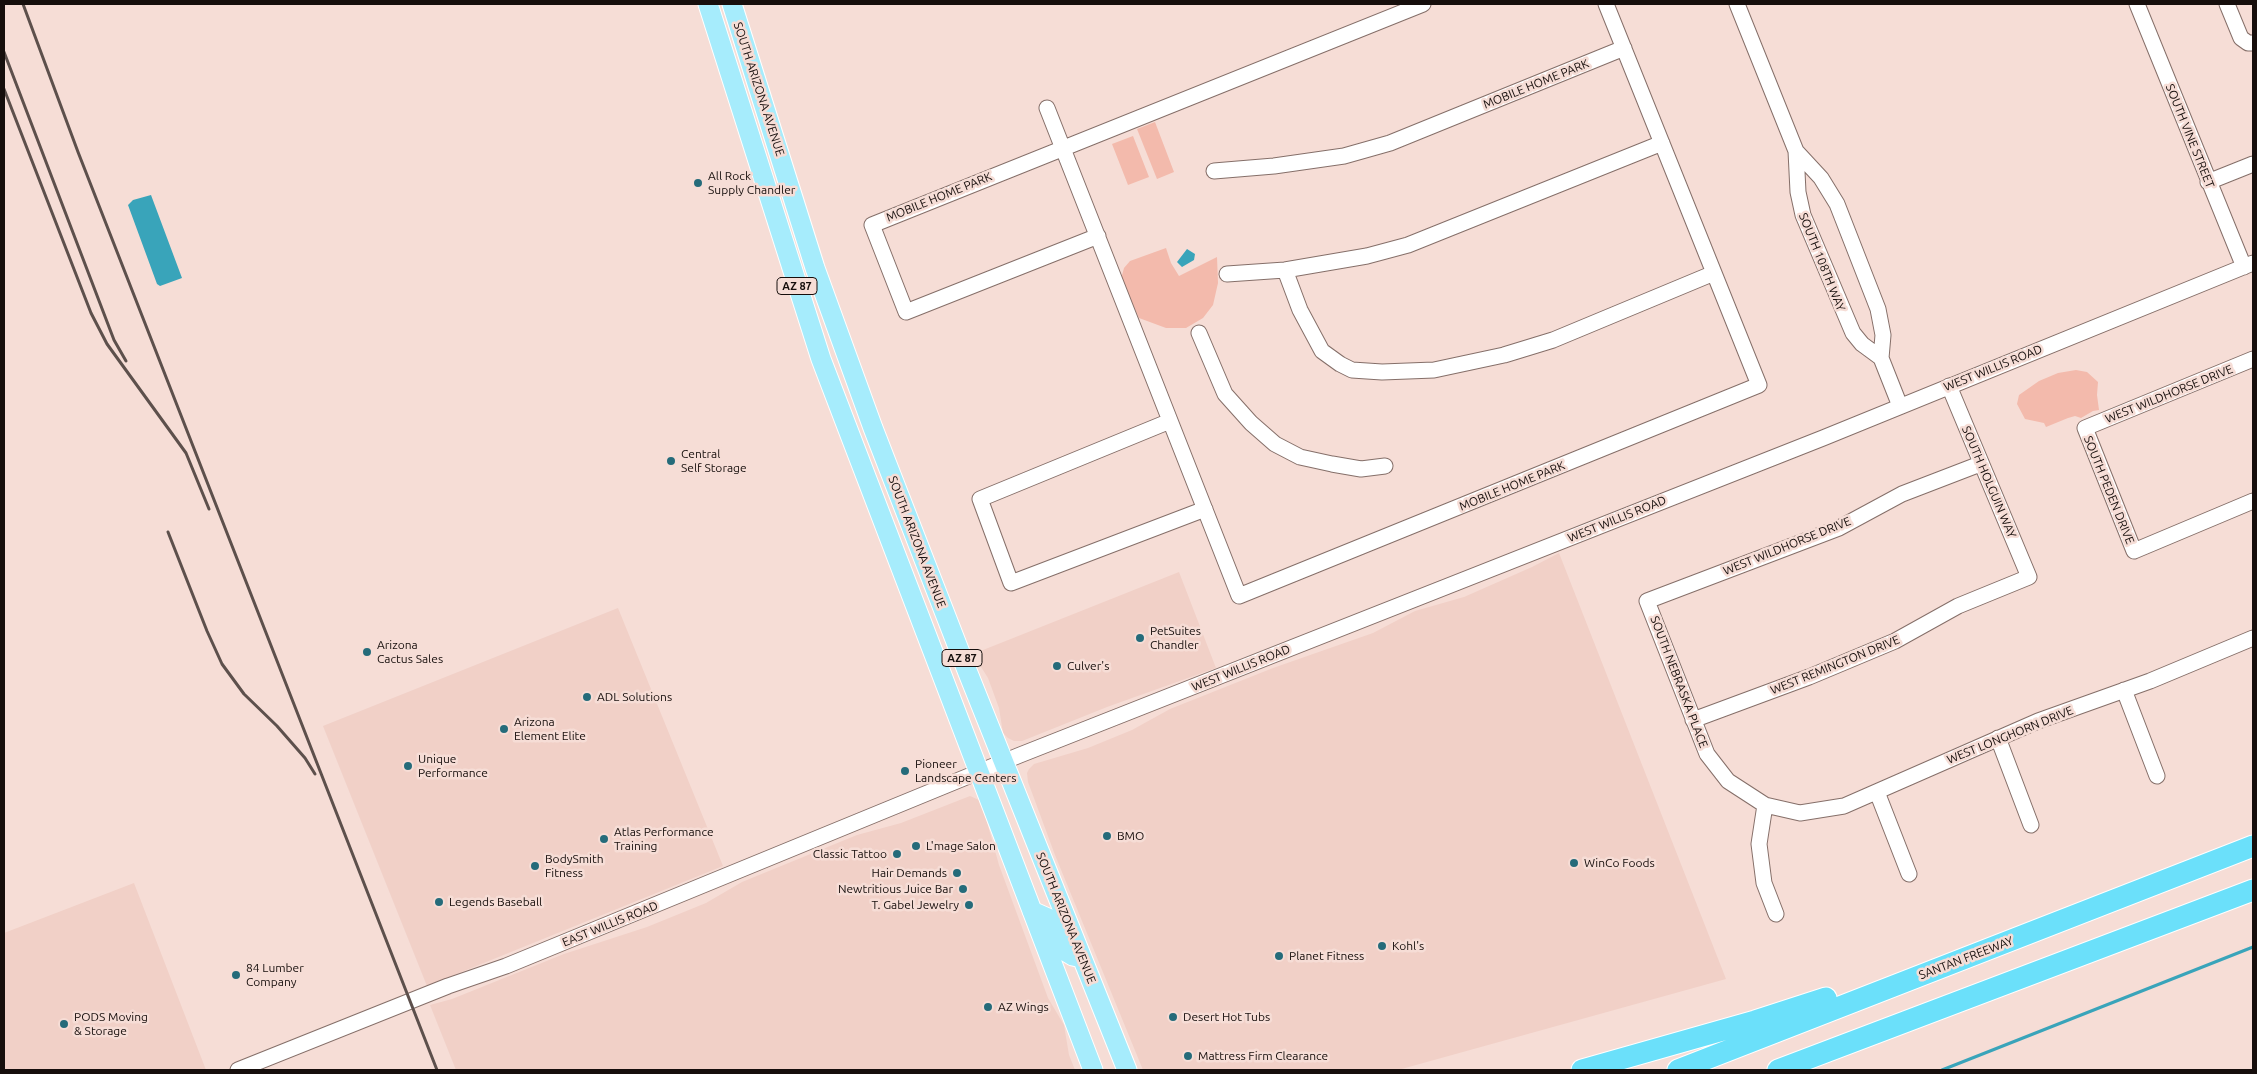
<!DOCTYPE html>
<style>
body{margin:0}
#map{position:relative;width:2257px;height:1074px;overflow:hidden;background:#f6ddd6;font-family:Ubuntu,sans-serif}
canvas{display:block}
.frame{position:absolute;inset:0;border:5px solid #160e0c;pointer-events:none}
</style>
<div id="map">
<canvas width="2257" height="1074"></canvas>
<div class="frame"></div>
</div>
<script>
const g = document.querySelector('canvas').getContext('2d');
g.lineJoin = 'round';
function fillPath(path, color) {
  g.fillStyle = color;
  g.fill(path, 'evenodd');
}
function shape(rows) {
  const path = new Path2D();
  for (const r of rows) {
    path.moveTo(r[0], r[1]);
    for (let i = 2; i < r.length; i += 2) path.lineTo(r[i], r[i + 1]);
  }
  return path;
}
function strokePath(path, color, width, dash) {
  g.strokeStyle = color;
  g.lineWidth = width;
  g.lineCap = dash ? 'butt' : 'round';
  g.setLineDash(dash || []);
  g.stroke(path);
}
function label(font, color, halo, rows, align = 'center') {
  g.font = font + ' Ubuntu,sans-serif';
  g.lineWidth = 5;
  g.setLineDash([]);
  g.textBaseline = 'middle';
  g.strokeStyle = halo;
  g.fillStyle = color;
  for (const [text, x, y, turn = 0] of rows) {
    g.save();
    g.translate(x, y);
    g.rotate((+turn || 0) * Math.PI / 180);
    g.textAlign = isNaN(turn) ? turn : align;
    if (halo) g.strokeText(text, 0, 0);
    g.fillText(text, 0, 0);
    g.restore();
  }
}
const built = shape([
 [1559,553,1726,979,1398,1070,1143,1070,1055,855,1028,782,1027,773,1029,769,1034,764,1088,748,1132,730,1170,709,1273,668,1373,633,1415,611,1464,597,1532,567],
 [1179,572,1216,668,1107,707,1022,741,1014,741,1008,738,1003,733,999,708,988,678,973,654],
 [618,608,723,866,427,986,323,726],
 [970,796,979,800,982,804,999,865,1048,998,1064,1025,1069,1055,1075,1070,456,1070,430,1005,452,999,564,954,647,927,706,903,742,882,857,835,901,823],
 [134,883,206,1070,4,1070,4,933]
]);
const green = shape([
 [1155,122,1174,172,1157,179,1137,129],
 [1133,136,1149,177,1128,185,1112,144],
 [1166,248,1171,263,1179,276,1217,257,1218,283,1213,305,1203,318,1186,328,1166,328,1139,318,1121,279,1124,268,1130,261],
 [2076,370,2087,372,2098,382,2097,395,2099,410,2093,411,2081,418,2075,416,2068,418,2046,427,2044,423,2025,419,2017,404,2019,395,2039,381,2058,373]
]);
const water = shape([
 [151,195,182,278,160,286,157,284,128,205,133,200],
 [1187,249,1195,254,1194,260,1182,267,1177,262]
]);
const stream = shape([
 [1942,1070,2253,947]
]);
const minor = shape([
 [1737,4,1796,151,1798,192,1803,215,1853,333,1862,344,1881,358],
 [2137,4,2244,267],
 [2227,4,2241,38,2248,43,2253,43],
 [1047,108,1239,596,1759,385,1606,4],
 [1796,151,1821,178,1837,204,1878,309,1883,335,1881,358,1900,406],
 [1214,171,1274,166,1344,156,1390,143,1624,48],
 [2208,182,2253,164],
 [1098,236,906,312,872,225,1423,4],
 [1285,270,1300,310,1322,351,1340,364,1352,370,1382,372,1434,370,1504,355,1553,340,1714,273],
 [1227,274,1285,270,1367,256,1408,245,1662,143],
 [1199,333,1225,394,1251,423,1275,444,1300,457,1332,464,1361,469,1385,466],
 [2253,359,2085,428,2134,551,2253,501],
 [1170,421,980,499,1011,583,1205,509],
 [1980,464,1902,494,1839,528,1647,601,1707,754,1728,781,1765,805,1800,813,1844,806,2038,721,2150,681,2253,638],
 [2124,690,2157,776],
 [1693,720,1809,677,1895,641,1958,606,2029,577,1949,386],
 [1998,738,2031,825],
 [1877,792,1909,874],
 [1765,805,1759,844,1764,883,1776,914],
 [238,1070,448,986,506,966,1020,755,1823,438,2253,263]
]);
const major = shape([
 [708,4,821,359,1093,1070],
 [732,4,815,268,873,428,968,673,1127,1070],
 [1032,911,1050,919,1063,950,1073,956,1082,958]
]);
const highway = shape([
 [1582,1070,1755,1021,1826,998],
 [1678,1070,2253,846],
 [1778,1070,2253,890]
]);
const rail = shape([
 [23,4,78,152,437,1070],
 [4,52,114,340,126,361],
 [4,89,91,313,107,344,186,453,209,509],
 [168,532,207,631,222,664,244,694,277,726,305,758,315,774]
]);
const markers = [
 [698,183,5,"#256b7a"],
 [671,461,5,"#256b7a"],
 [1140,638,5,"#256b7a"],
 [367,652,5,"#256b7a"],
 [1057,666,5,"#256b7a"],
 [587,697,5,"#256b7a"],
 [504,729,5,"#256b7a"],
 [408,766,5,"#256b7a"],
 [905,771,5,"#256b7a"],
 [1107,836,5,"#256b7a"],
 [604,839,5,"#256b7a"],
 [916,846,5,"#256b7a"],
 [897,854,5,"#256b7a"],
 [1574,863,5,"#256b7a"],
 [535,866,5,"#256b7a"],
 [957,873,5,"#256b7a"],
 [963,889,5,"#256b7a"],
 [439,902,5,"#256b7a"],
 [969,905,5,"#256b7a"],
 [1382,946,5,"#256b7a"],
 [1279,956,5,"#256b7a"],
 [236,975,5,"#256b7a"],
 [988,1007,5,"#256b7a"],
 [1173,1017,5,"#256b7a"],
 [64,1024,5,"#256b7a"],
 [1188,1056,5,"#256b7a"]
];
const shields = [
 [797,286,40],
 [962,658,40]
];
const shieldNames = [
 ["AZ 87",797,286],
 ["AZ 87",962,658]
];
const streetNames = [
 ["MOBILE HOME PARK",1536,84,-22],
 ["SOUTH ARIZONA AVENUE",759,89,72],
 ["SOUTH VINE STREET",2190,136,68],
 ["MOBILE HOME PARK",939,197,-22],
 ["SOUTH 108TH WAY",1822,262,68],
 ["WEST WILLIS ROAD",1993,368,-22],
 ["WEST WILDHORSE DRIVE",2169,394,-22],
 ["SOUTH HOLGUIN WAY",1989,482,67],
 ["MOBILE HOME PARK",1512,486,-22],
 ["SOUTH PEDEN DRIVE",2109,490,68],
 ["WEST WILLIS ROAD",1617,519,-22],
 ["SOUTH ARIZONA AVENUE",917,542,69],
 ["WEST WILDHORSE DRIVE",1787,546,-22],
 ["WEST REMINGTON DRIVE",1835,665,-22],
 ["WEST WILLIS ROAD",1241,668,-22],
 ["SOUTH NEBRASKA PLACE",1679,682,69],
 ["WEST LONGHORN DRIVE",2010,735,-22],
 ["SOUTH ARIZONA AVENUE",1066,918,68],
 ["EAST WILLIS ROAD",610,924,-22],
 ["SANTAN FREEWAY",1966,958,-21]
];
const poiNames = [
 ["All Rock",708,176],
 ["Supply Chandler",708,190],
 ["Central",681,454],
 ["Self Storage",681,468],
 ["PetSuites",1150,631],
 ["Chandler",1150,645],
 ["Arizona",377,645],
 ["Cactus Sales",377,659],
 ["Culver's",1067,666],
 ["ADL Solutions",597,697],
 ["Arizona",514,722],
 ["Element Elite",514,736],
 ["Unique",418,759],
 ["Performance",418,773],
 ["Pioneer",915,764],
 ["Landscape Centers",915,778],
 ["Atlas Performance",614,832],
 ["Training",614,846],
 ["BMO",1117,836],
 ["L'mage Salon",926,846],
 ["Classic Tattoo",887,854,"right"],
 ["BodySmith",545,859],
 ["Fitness",545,873],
 ["WinCo Foods",1584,863],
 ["Hair Demands",947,873,"right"],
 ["Newtritious Juice Bar",953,889,"right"],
 ["Legends Baseball",449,902],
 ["T. Gabel Jewelry",959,905,"right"],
 ["Kohl's",1392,946],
 ["Planet Fitness",1289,956],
 ["84 Lumber",246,968],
 ["Company",246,982],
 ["AZ Wings",998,1007],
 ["PODS Moving",74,1017],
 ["& Storage",74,1031],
 ["Desert Hot Tubs",1183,1017],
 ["Mattress Firm Clearance",1198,1056]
];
fillPath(built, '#f1d0c7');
fillPath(green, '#f3baac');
fillPath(water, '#39a4ba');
strokePath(stream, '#39a4ba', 3);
strokePath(minor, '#856f69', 17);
strokePath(major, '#fff', 21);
strokePath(highway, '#fff', 23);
strokePath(minor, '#fff', 15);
strokePath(major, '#a6ecfc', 19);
strokePath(highway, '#6be0fa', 21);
strokePath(rail, '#5d504c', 3);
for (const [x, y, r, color] of markers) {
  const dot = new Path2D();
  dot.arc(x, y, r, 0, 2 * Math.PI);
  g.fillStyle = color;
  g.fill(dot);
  strokePath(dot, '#f6ddd6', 2);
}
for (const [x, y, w] of shields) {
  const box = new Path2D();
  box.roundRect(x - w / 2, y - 8.5, w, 17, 4);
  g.fillStyle = '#f6ddd6';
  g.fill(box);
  strokePath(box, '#160e0c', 1);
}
label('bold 11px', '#160e0c', null, shieldNames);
label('12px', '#160e0c', '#f6ddd6', streetNames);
label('12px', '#160e0c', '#f6ddd6', poiNames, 'left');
</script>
